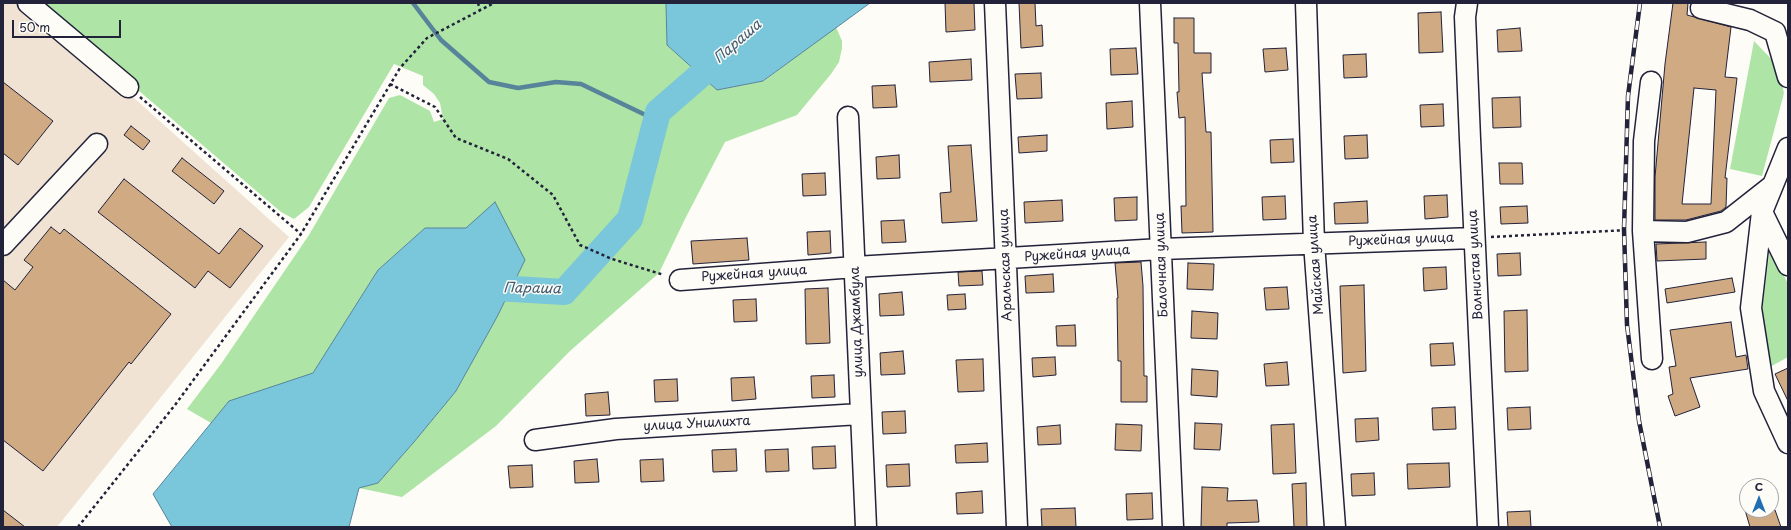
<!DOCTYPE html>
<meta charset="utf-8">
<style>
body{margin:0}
#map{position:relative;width:1791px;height:530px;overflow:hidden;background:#fdfcf7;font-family:"Playpen Sans",sans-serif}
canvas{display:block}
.frame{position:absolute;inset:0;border:4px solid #22223b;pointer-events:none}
.north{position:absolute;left:1739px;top:478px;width:40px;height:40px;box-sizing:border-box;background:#fdfcf7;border:1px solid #a5a5ac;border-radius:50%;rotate:0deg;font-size:11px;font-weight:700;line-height:16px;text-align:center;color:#22223b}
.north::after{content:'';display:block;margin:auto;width:14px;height:18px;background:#1f6fb2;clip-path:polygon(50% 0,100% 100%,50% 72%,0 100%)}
.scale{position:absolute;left:12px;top:20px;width:109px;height:18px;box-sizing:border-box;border:2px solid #22223b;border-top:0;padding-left:5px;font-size:12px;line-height:14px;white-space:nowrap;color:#22223b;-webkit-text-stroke:3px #fdfcf7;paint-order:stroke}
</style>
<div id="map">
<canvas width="1791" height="530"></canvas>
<div class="frame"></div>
<div class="north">С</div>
<div class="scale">50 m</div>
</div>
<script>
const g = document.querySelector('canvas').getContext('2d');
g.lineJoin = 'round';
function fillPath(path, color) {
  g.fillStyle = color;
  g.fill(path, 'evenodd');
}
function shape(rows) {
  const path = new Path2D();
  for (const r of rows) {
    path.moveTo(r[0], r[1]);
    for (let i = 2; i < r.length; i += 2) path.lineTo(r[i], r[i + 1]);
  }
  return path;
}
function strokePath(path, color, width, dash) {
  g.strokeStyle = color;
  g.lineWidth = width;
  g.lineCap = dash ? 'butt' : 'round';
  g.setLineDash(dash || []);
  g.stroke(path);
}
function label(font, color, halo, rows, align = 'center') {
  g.font = font + ' "Playpen Sans",sans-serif';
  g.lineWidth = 3;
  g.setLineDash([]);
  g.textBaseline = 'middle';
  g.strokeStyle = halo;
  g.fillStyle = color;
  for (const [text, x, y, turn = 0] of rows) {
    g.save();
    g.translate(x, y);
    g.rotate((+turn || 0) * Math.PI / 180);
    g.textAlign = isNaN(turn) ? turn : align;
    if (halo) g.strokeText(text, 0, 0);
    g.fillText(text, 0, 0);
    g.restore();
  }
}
const built = shape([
 [3,3,28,3,289,237,57,527,3,527]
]);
const green = shape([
 [36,3,666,3,667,45,717,90,764,81,836,27,842,41,842,48,839,62,831,74,797,115,725,142,685,219,659,273,570,351,496,426,402,497,359,488,378,483,414,442,456,391,497,317,525,260,466,228,425,228,378,270,313,373,229,401,211,423,187,409,221,364,309,235,389,98,400,95,430,111,434,122,443,119,440,103,434,94,423,85,423,76,394,64,309,207,294,219,281,212],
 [1754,41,1778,66,1784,93,1762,176,1730,169],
 [1770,247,1788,284,1788,357,1768,368,1762,311]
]);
const water = shape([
 [666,3,870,3,763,81,717,90,667,45,666,3],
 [495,202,525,260,497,317,456,391,414,442,378,483,359,488,349,527,172,527,153,494,229,401,313,373,378,270,425,228,466,228,495,202]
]);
const stream = shape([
 [413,3,441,40,489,82,518,88,556,82,581,84,656,120]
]);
const river = shape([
 [477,288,479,287,564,292,630,219,658,112,727,52]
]);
const building = shape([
 [945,3,974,3,975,30,946,32,945,3],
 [1019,3,1035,3,1036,26,1042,25,1043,46,1021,48,1019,3],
 [1673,3,1688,3,1687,15,1731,27,1725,77,1737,78,1725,178,1727,178,1726,207,1721,211,1686,220,1655,220,1655,177,1665,64,1673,3],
 [1694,88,1716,90,1711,204,1682,204,1694,88],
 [1441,12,1443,52,1419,53,1418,13,1441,12],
 [1174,18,1194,18,1194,53,1211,53,1211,73,1202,73,1206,132,1211,132,1213,232,1182,233,1181,206,1186,206,1185,117,1179,118,1177,92,1179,92,1178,43,1174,43,1174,18],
 [1520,28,1522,51,1498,52,1497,30,1520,28],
 [1136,48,1138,74,1111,75,1110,49,1136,48],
 [1286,48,1288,70,1265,72,1263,49,1286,48],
 [1366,54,1367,77,1344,78,1343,55,1366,54],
 [971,59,972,80,930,82,929,62,971,59],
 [1041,73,1042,98,1017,99,1015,74,1041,73],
 [3,82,53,121,18,165,3,153,3,82],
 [895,85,897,107,873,108,872,86,895,85],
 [1520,97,1521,127,1493,128,1492,98,1520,97],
 [1132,101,1133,127,1107,129,1106,103,1132,101],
 [1443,104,1444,126,1421,127,1420,105,1443,104],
 [131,126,150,141,143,150,124,135,131,126],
 [1047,135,1047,151,1019,153,1018,137,1047,135],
 [1367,135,1368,158,1345,159,1344,136,1367,135],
 [1293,139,1294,162,1271,163,1270,140,1293,139],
 [971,145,977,221,942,223,940,193,951,192,948,146,971,145],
 [899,155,900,178,877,179,876,157,899,155],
 [182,158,224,191,214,204,172,171,182,158],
 [1499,163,1522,163,1523,184,1500,184,1499,163],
 [825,173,826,195,803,196,802,174,825,173],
 [124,179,219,254,240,228,263,246,230,288,208,271,195,288,98,212,124,179],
 [1447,195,1448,217,1425,219,1424,196,1447,195],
 [1285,196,1286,219,1263,220,1262,197,1285,196],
 [1137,197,1137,220,1115,221,1114,198,1137,197],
 [1062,200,1063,221,1025,223,1024,202,1062,200],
 [1367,201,1368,223,1335,224,1334,203,1367,201],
 [1527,206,1528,223,1501,224,1500,207,1527,206],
 [904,220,906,242,882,243,881,221,904,220],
 [51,227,60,234,64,229,171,314,131,364,129,362,43,471,3,440,3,280,15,290,33,267,24,260,51,227],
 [830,231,831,253,808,255,807,232,830,231],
 [747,238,749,260,693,264,691,241,747,238],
 [1706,242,1706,259,1657,261,1656,244,1706,242],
 [1520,253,1521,275,1498,276,1497,254,1520,253],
 [1141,262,1143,286,1144,376,1147,376,1147,402,1121,402,1121,361,1118,361,1117,298,1118,298,1115,263,1141,262],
 [1188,263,1214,264,1213,290,1187,289,1188,263],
 [1446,267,1447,289,1424,291,1423,268,1446,267],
 [982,271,983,285,959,286,958,272,982,271],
 [1053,274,1054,292,1026,293,1025,276,1053,274],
 [1732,278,1735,292,1667,303,1665,289,1732,278],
 [1364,285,1366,371,1343,373,1340,286,1364,285],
 [1287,287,1289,309,1266,310,1264,288,1287,287],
 [828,288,830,343,806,344,805,289,828,288],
 [902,292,904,315,880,316,879,294,902,292],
 [965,294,966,309,948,310,947,295,965,294],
 [756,299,757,321,734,322,733,300,756,299],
 [1527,310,1528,371,1505,372,1504,311,1527,310],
 [1192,311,1218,313,1217,339,1191,338,1192,311],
 [1731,322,1736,357,1746,355,1748,369,1690,378,1700,407,1675,416,1668,396,1673,394,1669,367,1676,366,1670,330,1731,322],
 [1075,325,1076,346,1057,346,1056,326,1075,325],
 [1453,343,1455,365,1431,366,1430,344,1453,343],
 [903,351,905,374,881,375,880,353,903,351],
 [1055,357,1056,375,1033,377,1032,358,1055,357],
 [983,359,984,391,958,392,956,360,983,359],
 [1287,362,1289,385,1266,386,1264,364,1287,362],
 [1788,368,1788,401,1775,374,1788,368],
 [1192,369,1218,371,1217,397,1191,395,1192,369],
 [834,375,835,397,812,398,811,376,834,375],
 [754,377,756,399,732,401,731,378,754,377],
 [677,379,678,401,655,402,654,380,677,379],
 [608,392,610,415,586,416,585,394,608,392],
 [1455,407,1456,429,1433,430,1432,408,1455,407],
 [1530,407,1531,429,1508,430,1507,408,1530,407],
 [905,411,906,433,883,434,882,412,905,411],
 [1378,418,1379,440,1356,442,1355,419,1378,418],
 [1195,423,1222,424,1220,450,1194,449,1195,423],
 [1116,424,1142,425,1141,451,1115,450,1116,424],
 [1294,424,1296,473,1273,474,1271,425,1294,424],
 [1060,425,1061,444,1038,445,1037,427,1060,425],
 [987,443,988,462,956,463,955,445,987,443],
 [835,446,836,468,813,469,812,447,835,446],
 [736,449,737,471,713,472,712,450,736,449],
 [788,449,789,471,766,472,765,450,788,449],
 [597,459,599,482,575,483,574,461,597,459],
 [663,459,664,481,641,482,640,460,663,459],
 [1449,463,1450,487,1408,489,1407,464,1449,463],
 [909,464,910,486,887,487,886,465,909,464],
 [532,465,533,487,510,488,508,466,532,465],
 [1374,473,1375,495,1352,496,1351,474,1374,473],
 [1306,483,1307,527,1294,527,1292,484,1306,483],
 [1202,487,1228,488,1227,501,1257,500,1259,522,1227,523,1227,527,1201,527,1202,487],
 [982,491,983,513,957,514,956,493,982,491],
 [1152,493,1153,519,1127,520,1126,494,1152,493],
 [1075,508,1076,527,1042,527,1041,509,1075,508],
 [3,510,25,527,3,527,3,510],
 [1745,510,1775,510,1781,527,1750,527,1745,510],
 [1530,511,1531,527,1508,527,1507,512,1530,511]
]);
const path = shape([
 [478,3,480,10],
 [390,84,435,107,456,138,508,159,553,195,580,245,612,259,664,275],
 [140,97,301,234],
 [1491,237,1628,230],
 [78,527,175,405,301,234,400,68,427,38,494,3]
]);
const minor = shape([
 [28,3,128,87],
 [995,3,1017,527],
 [1150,3,1173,527],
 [1306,3,1314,243,1335,527],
 [1467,3,1465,17,1470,139,1488,527],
 [1701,8,1750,20,1775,32,1788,77],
 [1651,82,1644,141,1643,231,1652,359],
 [848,117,866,527],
 [1788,148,1762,212,1751,308,1764,391,1788,443],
 [1762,212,1788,265],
 [1643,231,1687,232,1726,222,1773,185],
 [3,245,97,144],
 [680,280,855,267,1161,249,1474,238],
 [535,440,616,429,860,414]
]);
const rail = shape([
 [1640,3,1628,96,1624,229,1627,325,1639,421,1660,527]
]);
const streetNames = [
 ["Ружейная улица",1401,240,-2],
 ["Ружейная улица",1077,254,-4],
 ["Аральская улица",1006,265,-92],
 ["Балочная улица",1162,265,-92],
 ["Майская улица",1316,265,-94],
 ["Волнистая улица",1476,265,-93],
 ["Ружейная улица",754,274,-4],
 ["улица Джамбула",857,322,-92],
 ["улица Уншлихта",697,424,-3]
];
const waterNames = [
 ["Параша",738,42,-41],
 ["Параша",532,289,1]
];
fillPath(built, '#f0e3d4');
fillPath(green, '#aee4a6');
fillPath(water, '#7ac6da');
strokePath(water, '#57849a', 1);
strokePath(stream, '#57849a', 4.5);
strokePath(river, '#7ac6da', 26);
fillPath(building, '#d0aa82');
strokePath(building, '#22223b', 1);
strokePath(minor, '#22223b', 23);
strokePath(path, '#22223b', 2.5, [3, 3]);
strokePath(minor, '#fdfcf7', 20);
strokePath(rail, '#22223b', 4.5);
strokePath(rail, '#fdfcf7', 3, [9]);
label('13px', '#22223b', '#fdfcf7', streetNames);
label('italic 14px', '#415b73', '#fdfcf7', waterNames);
</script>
